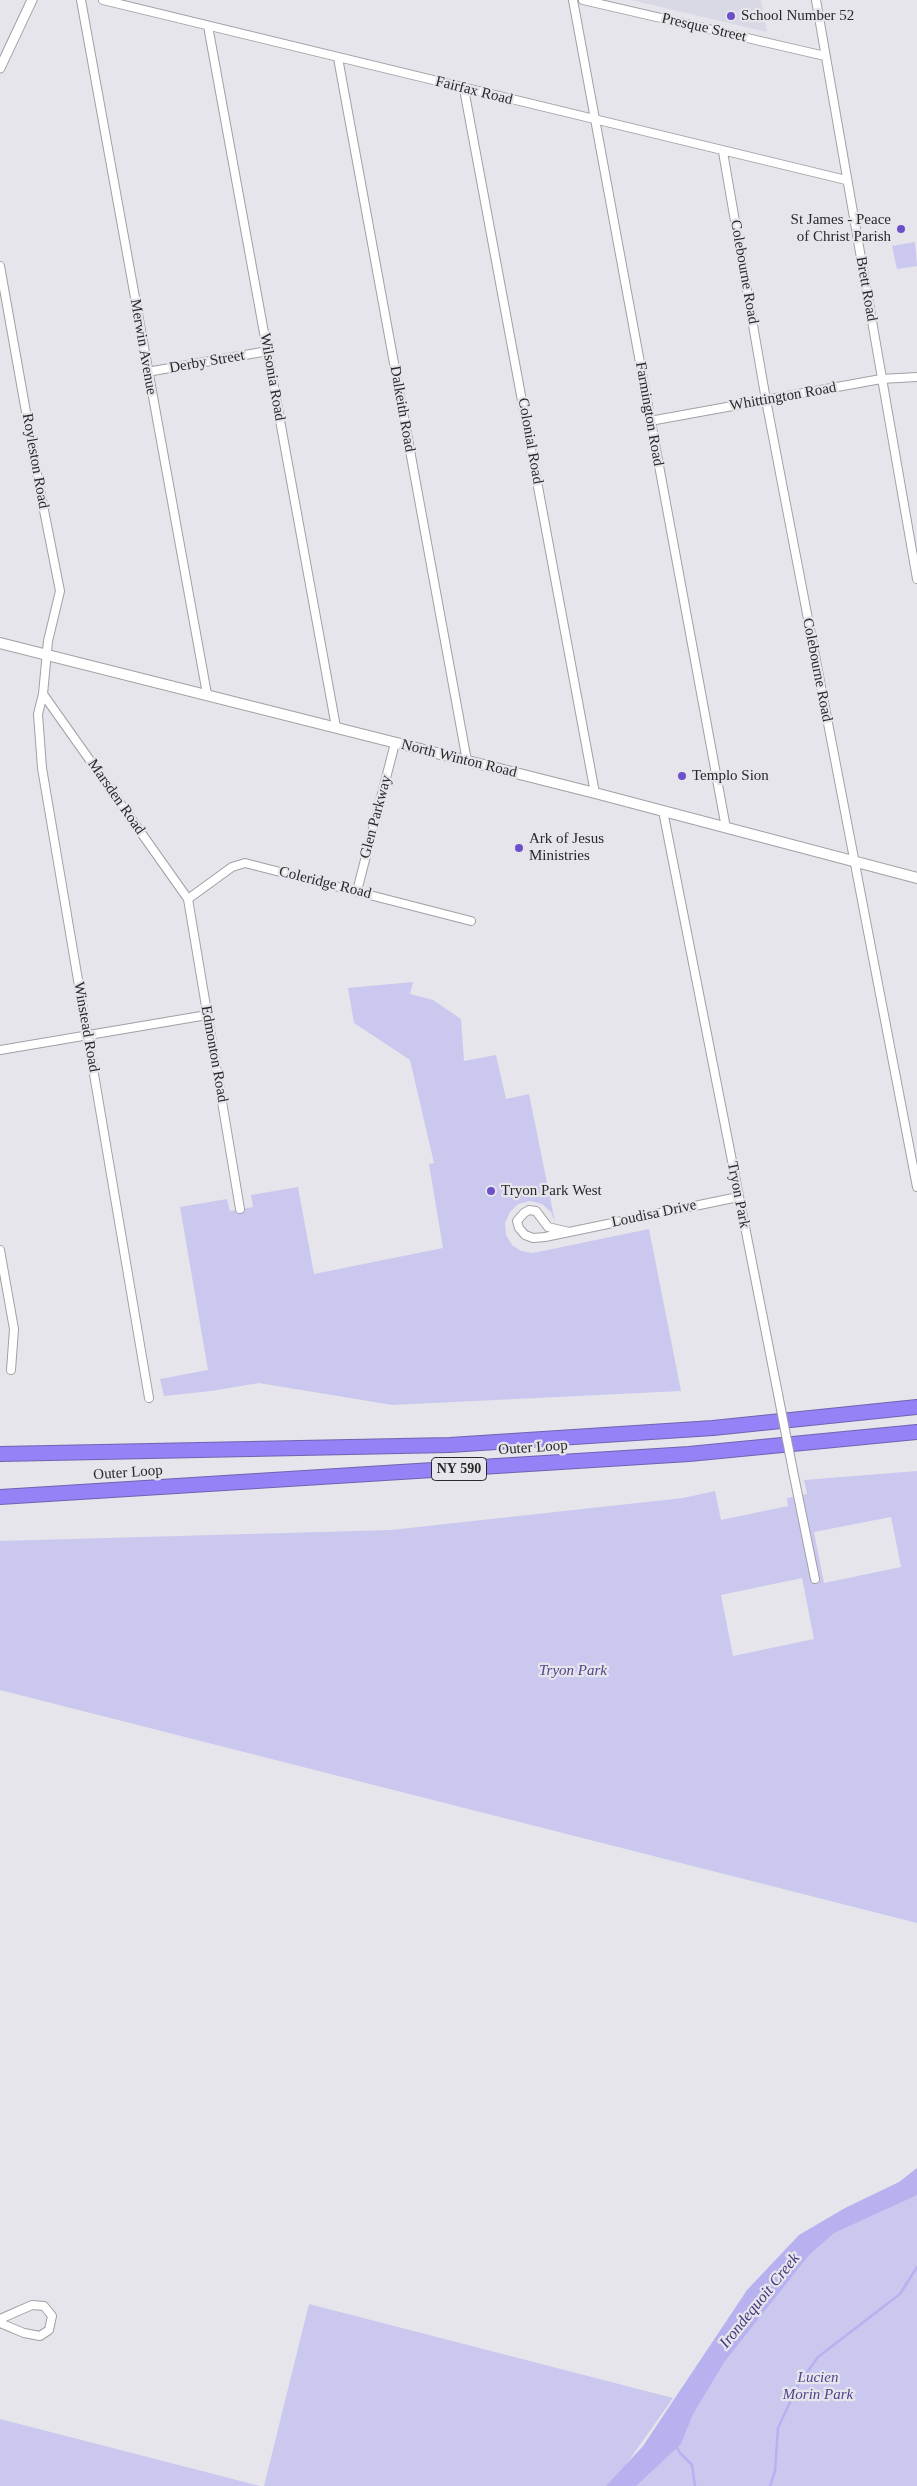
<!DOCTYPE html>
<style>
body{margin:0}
canvas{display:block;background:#e5e5eb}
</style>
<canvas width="917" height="2486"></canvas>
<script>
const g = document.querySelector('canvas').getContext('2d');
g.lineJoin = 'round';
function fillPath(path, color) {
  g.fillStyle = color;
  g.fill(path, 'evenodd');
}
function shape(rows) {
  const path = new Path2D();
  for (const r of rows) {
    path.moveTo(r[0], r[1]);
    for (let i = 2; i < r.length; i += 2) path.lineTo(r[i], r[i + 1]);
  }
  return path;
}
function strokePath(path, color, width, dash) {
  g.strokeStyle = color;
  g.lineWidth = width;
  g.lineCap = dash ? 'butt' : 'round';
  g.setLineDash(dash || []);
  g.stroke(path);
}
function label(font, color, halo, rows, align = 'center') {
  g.font = font + ' "Times New Roman",serif';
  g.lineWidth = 4.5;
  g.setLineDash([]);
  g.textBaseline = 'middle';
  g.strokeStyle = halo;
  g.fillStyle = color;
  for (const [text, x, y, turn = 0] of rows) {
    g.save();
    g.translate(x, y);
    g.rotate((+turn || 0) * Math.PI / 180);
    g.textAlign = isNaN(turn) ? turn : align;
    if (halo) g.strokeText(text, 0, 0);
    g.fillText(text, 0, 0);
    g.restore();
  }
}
const built = shape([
 [631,0,761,0,767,32]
]);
const green = shape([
 [915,242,917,266,897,269,892,246],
 [413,982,410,994,433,1000,461,1019,464,1061,496,1055,506,1099,529,1094,555,1222,551,1212,542,1204,530,1201,518,1204,510,1212,505,1223,506,1235,512,1245,521,1251,533,1253,649,1229,681,1391,392,1405,259,1383,211,1391,164,1396,160,1379,208,1370,180,1207,227,1199,230,1211,253,1207,251,1195,298,1187,314,1274,443,1248,429,1164,434,1163,410,1060,354,1023,348,988],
 [917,1471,917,1923,0,1690,0,1541,391,1530,683,1498,715,1491,721,1520,788,1506,787,1498,807,1494,804,1480],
 [891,1517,901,1567,824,1583,814,1532],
 [802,1578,814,1639,733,1656,721,1595],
 [917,2182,917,2486,625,2486,813,2240],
 [309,2304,673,2398,611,2486,264,2486],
 [0,2419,260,2486,0,2486]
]);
const water = shape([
 [917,2168,917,2195,834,2233,809,2255,725,2361,693,2414,681,2444,636,2486,606,2486,643,2446,747,2290,799,2235,845,2208,899,2182]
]);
const stream = shape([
 [676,2446,680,2453,692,2465,695,2486],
 [770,2486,775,2471,778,2428,798,2385,818,2357,900,2294,917,2267]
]);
const minor = shape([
 [81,0,207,694],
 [103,0,846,180],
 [573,0,726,828],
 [583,0,825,56],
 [816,0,917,579],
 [208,26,336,727],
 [338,58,467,761],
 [464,89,595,793],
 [723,152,766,400,917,1187],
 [0,266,39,485,60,591,48,641,43,694,38,714,42,768,149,1398],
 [147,372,268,351],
 [650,421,881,379,917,377],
 [43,694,188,899,240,1209],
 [663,811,778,1394],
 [357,891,395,743],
 [188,899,232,867,245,863,471,921],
 [0,1050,207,1015],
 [569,1232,548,1227,536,1211,529,1210,524,1213,517,1221,519,1228,525,1235,533,1238,545,1237,738,1197],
 [0,1250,14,1329,11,1370],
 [793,1471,815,1579],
 [0,2319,32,2305,44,2306,52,2316,49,2330,40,2336,24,2333,0,2323]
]);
const tertiary = shape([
 [0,68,32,0]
]);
const secondary = shape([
 [0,643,595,793,917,878]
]);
const motorway = shape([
 [0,1454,450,1445,713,1428,917,1407],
 [0,1497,689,1454,917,1432]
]);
const minorBridge = shape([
 [778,1394,793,1471]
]);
const markers = [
 [731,16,5,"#6b50ca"],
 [901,229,5,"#6b50ca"],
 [682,776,5,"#6b50ca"],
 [519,848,5,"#6b50ca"],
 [491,1191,5,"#6b50ca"]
];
const shields = [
 [459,1469,55]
];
const shieldNames = [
 ["NY 590",459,1469]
];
const poiNames = [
 ["School Number 52",741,16],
 ["St James - Peace",891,220,"right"],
 ["of Christ Parish",891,237,"right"],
 ["Templo Sion",692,776],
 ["Ark of Jesus",529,839],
 ["Ministries",529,856],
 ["Tryon Park West",501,1191]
];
const streetNames = [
 ["Presque Street",704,28,13],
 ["Fairfax Road",474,91,14],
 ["Colebourne Road",744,272,80],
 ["Brett Road",866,289,80],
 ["Merwin Avenue",143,347,80],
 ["Derby Street",207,362,-10],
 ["Wilsonia Road",272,377,80],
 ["Whittington Road",783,397,-10],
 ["Dalkeith Road",402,409,80],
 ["Farmington Road",649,414,80],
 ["Colonial Road",530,441,80],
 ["Royleston Road",35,461,80],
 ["Colebourne Road",817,670,79],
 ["North Winton Road",459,759,14],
 ["Marsden Road",116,797,55],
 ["Glen Parkway",376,817,-75],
 ["Coleridge Road",325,883,14],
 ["Winstead Road",86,1027,80],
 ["Edmonton Road",214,1054,80],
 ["Tryon Park",738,1195,79],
 ["Loudisa Drive",654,1214,-12],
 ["Outer Loop",533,1448,-4],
 ["Outer Loop",128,1473,-4]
];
const parkNames = [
 ["Tryon Park",573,1671],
 ["Lucien",818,2378],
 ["Morin Park",818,2395]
];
const waterNames = [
 ["Irondequoit Creek",760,2301,-51]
];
fillPath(built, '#d9d8e5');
fillPath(green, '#cbc8ef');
fillPath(water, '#b7b1ef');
strokePath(stream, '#b7b1ef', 2.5);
strokePath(minor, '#a0a0a6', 10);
strokePath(tertiary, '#a0a0a6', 11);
strokePath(secondary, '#a0a0a6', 12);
strokePath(motorway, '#7063b0', 16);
strokePath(minor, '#fff', 8);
strokePath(tertiary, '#fff', 9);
strokePath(secondary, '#fff', 10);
strokePath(motorway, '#9682f7', 14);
strokePath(minorBridge, '#a0a0a6', 10, []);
strokePath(minorBridge, '#fff', 8);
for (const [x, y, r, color] of markers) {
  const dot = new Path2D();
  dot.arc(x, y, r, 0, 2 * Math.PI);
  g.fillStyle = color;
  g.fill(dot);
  strokePath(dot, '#e5e5eb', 2);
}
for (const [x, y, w] of shields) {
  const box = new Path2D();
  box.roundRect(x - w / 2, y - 11.5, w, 23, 4);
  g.fillStyle = '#e5e5eb';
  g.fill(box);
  strokePath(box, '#29292b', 1);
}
label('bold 14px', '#29292b', null, shieldNames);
label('15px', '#29292b', '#e5e5eb', poiNames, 'left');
label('15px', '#29292b', '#e5e5eb', streetNames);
label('italic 15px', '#51438d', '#e5e5eb', parkNames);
label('italic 16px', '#44367e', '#e5e5eb', waterNames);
</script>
